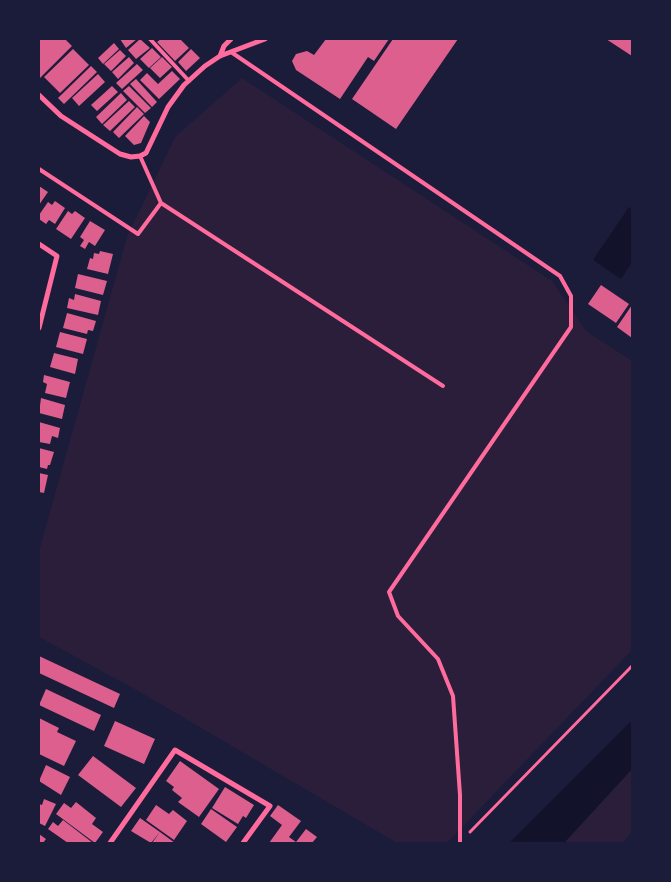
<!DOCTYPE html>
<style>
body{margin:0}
#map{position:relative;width:671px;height:882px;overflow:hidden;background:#1b1b3a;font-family:"DejaVu Sans",sans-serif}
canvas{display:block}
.frame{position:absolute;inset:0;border:40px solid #1b1b3a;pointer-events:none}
</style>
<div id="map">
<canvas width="671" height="882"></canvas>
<div class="frame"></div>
</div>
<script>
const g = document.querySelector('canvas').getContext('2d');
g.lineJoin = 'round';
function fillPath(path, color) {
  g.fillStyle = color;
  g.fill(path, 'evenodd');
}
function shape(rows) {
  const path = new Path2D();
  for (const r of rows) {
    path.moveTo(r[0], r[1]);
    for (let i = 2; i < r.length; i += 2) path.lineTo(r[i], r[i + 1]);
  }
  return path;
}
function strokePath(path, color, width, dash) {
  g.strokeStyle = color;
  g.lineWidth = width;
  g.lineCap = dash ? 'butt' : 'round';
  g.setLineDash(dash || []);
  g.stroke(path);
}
const green = shape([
 [242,78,552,281,586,331,632,361,632,650,447,843,397,843,140,692,39,637,39,551,127,237,175,137],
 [632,769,632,832,622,843,564,843]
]);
const water = shape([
 [629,207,632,209,632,262,621,279,593,260],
 [632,720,632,769,564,843,509,843]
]);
const building = shape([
 [39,39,65,39,72,46,39,79],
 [120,39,137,39,126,48],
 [140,39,150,48,136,59,128,50],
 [161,39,180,39,189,48,175,61,157,42],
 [326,39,332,40,389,39,374,61,368,57,340,99,296,70,292,61,296,54,307,51,314,55],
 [393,39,458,39,396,129,352,99],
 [606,39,632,39,632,56],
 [114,43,119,49,103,64,98,58],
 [152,48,161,57,149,68,140,59],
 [73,49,89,65,60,93,44,77],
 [191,49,200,58,186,71,178,62],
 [120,50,126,56,111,71,104,64],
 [129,57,134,63,118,79,112,72],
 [162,57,172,67,160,78,150,68],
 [137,64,143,70,122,89,116,83],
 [91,66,97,72,64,104,58,98],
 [172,71,180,79,159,99,140,80,147,73,158,84],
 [98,74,105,82,79,106,72,98],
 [136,79,157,102,152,107,130,84],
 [112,86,118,92,97,111,91,105],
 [129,86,151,108,145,113,123,91],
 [121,93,127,100,102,124,96,117],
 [129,101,135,107,110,131,103,125],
 [137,107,144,114,119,138,113,132],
 [144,116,150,122,141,143,134,145,125,136],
 [39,186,48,192,39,205],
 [55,201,65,208,55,224,49,220,46,224,39,219,39,215,48,202,52,205],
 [68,211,72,214,75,211,85,218,71,239,56,229],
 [90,221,105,230,95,246,89,242,85,249,80,246,84,240,80,237],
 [100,251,113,254,108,274,87,269,90,258,93,259,94,253,99,254],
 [78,274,107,281,103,295,75,288],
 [601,285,629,304,616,323,588,304],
 [75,294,101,301,98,315,67,308,69,298,74,300],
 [632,305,632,338,617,327],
 [67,313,96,321,93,331,88,330,87,334,63,328],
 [60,332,87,339,83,354,56,347],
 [54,353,78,359,75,374,50,367],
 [44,375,70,382,66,398,45,393,47,384,43,382],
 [41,398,65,405,62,419,39,413],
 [39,422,60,428,58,438,52,436,50,444,39,442],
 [39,448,54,452,50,465,48,465,47,469,39,467],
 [39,473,48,475,44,493,39,492],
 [39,656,120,694,114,708,39,673],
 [46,689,101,715,94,731,39,705],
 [39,718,59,728,57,732,76,741,64,766,39,754],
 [115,721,155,739,144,764,104,746],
 [93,756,136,788,121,807,78,775],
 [180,761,219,789,199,817,178,802,182,798,172,790,174,787,166,781],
 [46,765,70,777,61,795,39,781],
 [225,787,254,805,246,818,243,816,238,824,212,808],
 [44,799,56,804,45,826,39,823,39,804,42,805],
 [76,802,96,818,92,824,103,832,95,843,56,814,64,803,71,808],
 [156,805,169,814,173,810,187,821,174,840,146,820],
 [278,805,301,821,289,837,296,842,306,829,317,837,312,843,269,843,282,825,270,816],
 [211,809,237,827,226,842,201,824],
 [140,818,160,832,151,843,131,831],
 [63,820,93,843,68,843,48,829,53,822,58,826],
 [160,832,175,843,152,843],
 [39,834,46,839,43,843,39,843]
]);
const path = shape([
 [470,832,632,666]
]);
const service = shape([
 [150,39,189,81],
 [231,52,560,276,571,296,571,327,389,592,398,616,438,659,453,696,460,795,460,843],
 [140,156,161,203,443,386],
 [39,169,138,234,161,203]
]);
const minor = shape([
 [220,56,224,46,231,39],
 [39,95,61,116,120,154,131,157,140,156,146,153,168,107,184,85,205,66,220,56,265,39],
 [39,244,57,256,39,328],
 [110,843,175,750,270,806,243,843]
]);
fillPath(green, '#2a1e3b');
fillPath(water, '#12122b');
fillPath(building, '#dd5f8e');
strokePath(path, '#ff6b9d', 3);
strokePath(service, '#ff6b9d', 4);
strokePath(minor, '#ff6b9d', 5);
</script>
